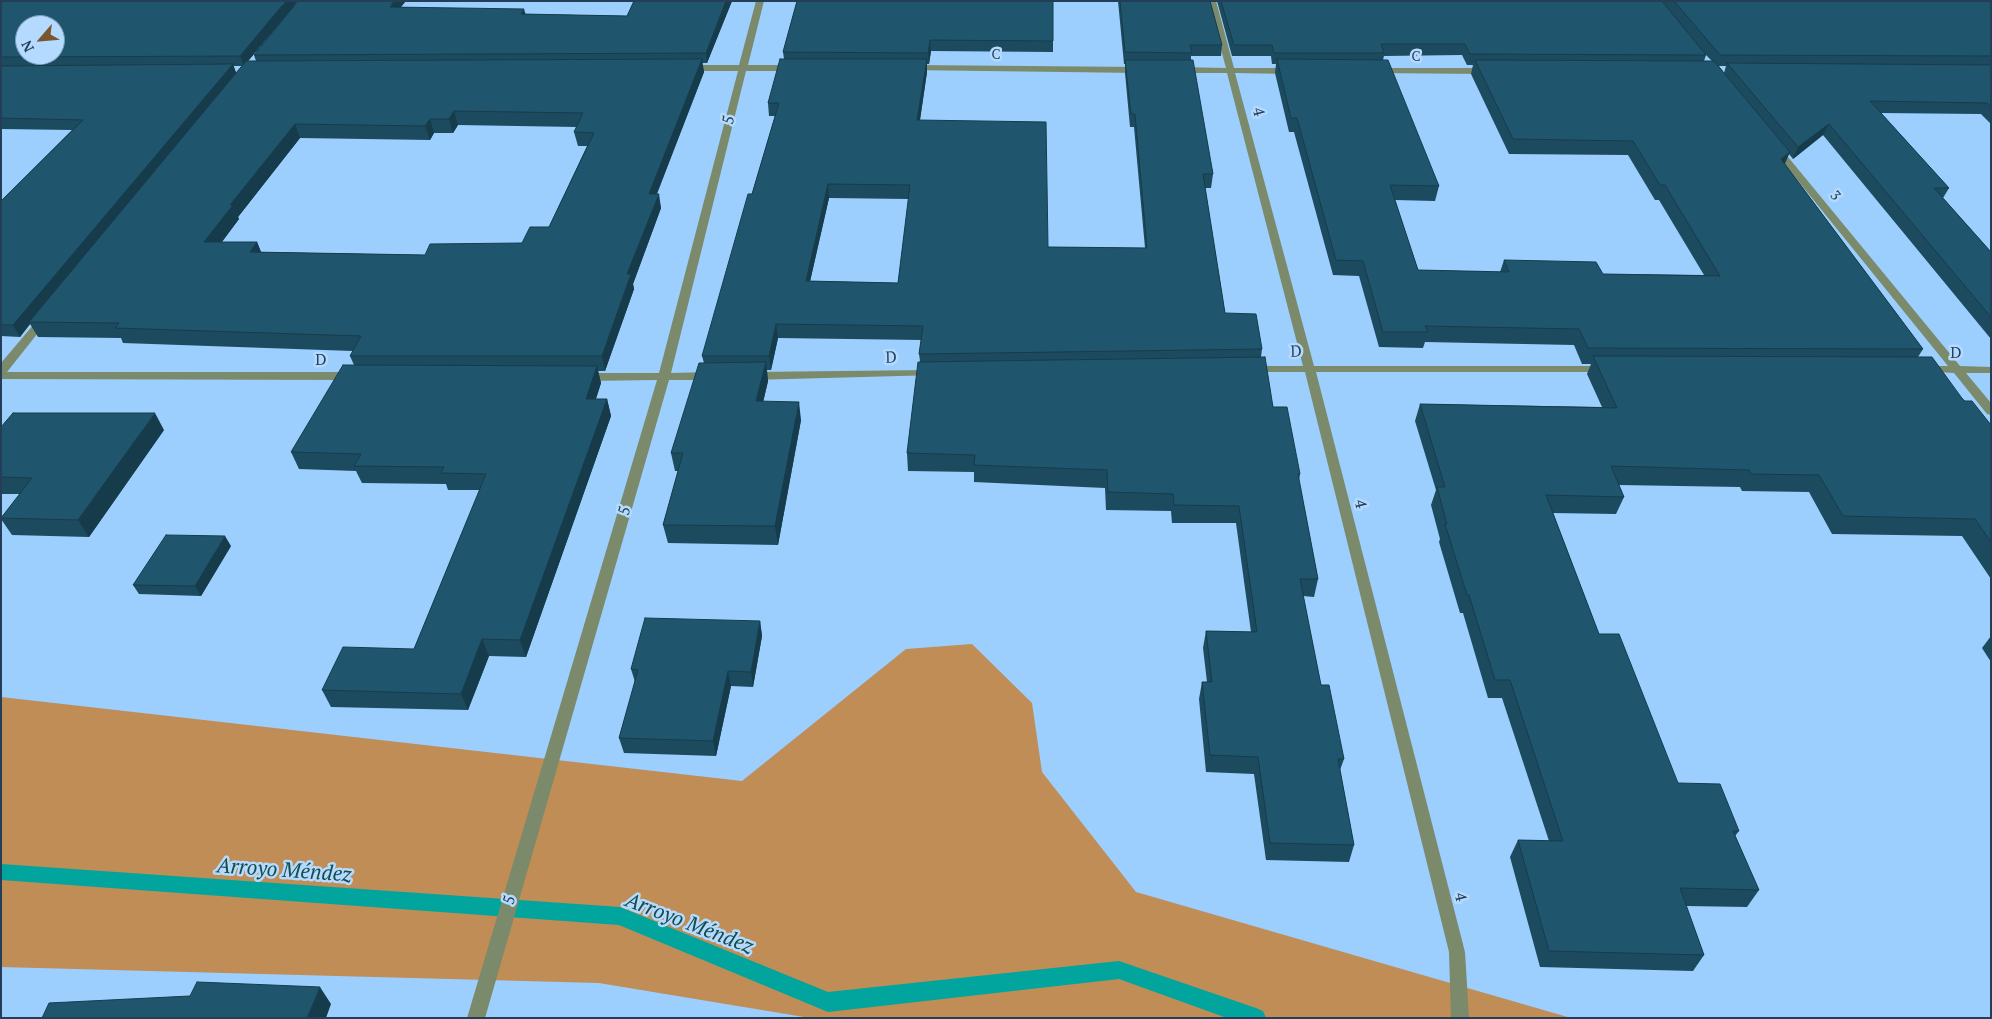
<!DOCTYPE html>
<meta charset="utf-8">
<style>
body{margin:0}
#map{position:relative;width:1992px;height:1019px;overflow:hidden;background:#9ccefe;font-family:"PT Serif",serif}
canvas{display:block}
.frame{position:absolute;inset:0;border:2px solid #253e57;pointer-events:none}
.north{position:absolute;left:15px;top:15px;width:50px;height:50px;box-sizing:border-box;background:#b5daff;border:1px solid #7b9cbc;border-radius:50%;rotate:243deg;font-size:14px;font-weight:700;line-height:20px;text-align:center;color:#253e57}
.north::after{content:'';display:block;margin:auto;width:18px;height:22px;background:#78562e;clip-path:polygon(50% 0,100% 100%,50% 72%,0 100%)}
</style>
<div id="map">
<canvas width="1992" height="1019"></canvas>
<div class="frame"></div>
<div class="north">N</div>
</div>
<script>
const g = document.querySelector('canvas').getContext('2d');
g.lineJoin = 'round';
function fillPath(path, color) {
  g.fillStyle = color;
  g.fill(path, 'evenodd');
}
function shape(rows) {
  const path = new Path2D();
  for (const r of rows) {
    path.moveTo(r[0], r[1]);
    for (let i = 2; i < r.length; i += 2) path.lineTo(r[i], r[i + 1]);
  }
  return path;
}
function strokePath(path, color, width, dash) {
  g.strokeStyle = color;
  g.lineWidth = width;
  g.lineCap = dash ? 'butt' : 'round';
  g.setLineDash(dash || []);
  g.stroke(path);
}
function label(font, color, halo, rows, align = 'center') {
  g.font = font + ' "PT Serif",serif';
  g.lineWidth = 5;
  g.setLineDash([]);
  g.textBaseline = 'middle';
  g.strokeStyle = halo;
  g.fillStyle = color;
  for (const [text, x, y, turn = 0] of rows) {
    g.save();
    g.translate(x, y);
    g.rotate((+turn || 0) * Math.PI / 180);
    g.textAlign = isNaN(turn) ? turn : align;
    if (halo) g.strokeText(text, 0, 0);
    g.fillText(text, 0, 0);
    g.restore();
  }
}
const green = shape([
 [972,644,1032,703,1042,772,1136,892,1571,1018,810,1018,599,983,1,967,1,697,742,781,906,649]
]);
const stream = shape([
 [1,864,620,907,828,992,1119,961,1256,1008,1263,1011,1266,1018,1227,1018,1119,979,828,1012,619,925,1,880,1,864]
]);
const minor = shape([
 [756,1,764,1,748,65,793,65,797,68,793,71,746,71,671,373,711,372,717,376,711,380,669,380,485,1018,467,1018,657,380,583,381,577,377,583,373,659,373,738,71,686,71,682,68,686,65,739,65,756,1],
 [1208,1,1216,1,1234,68,1291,68,1295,71,1291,74,1235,73,1314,366,1606,366,1612,369,1606,372,1316,372,1465,952,1469,1018,1451,1018,1449,952,1305,372,1251,372,1245,369,1251,366,1303,366,1227,73,1178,73,1174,70,1178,67,1226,68,1208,1],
 [911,65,1141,67,1145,70,1141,73,908,70,908,66,911,65],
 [1376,68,1488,68,1492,71,1488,74,1373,73,1373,69,1376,68],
 [1776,145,1779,146,1960,366,1991,367,1991,373,1966,373,1991,403,1991,415,1987,414,1954,373,1922,371,1920,369,1922,367,1926,366,1948,366,1773,150,1771,148,1776,145],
 [44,316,49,319,7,372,353,372,359,376,353,380,1,379,1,363,40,317,44,316],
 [933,370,939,373,937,375,751,380,745,376,751,372,933,370]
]);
const wall = shape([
 [1,1,401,7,526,14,627,16,634,1,732,1,707,63,702,63,704,72,657,194,661,208,633,284,634,289,605,371,598,371,601,383,596,399,607,399,611,416,526,657,489,656,468,710,331,707,322,690,414,649,480,490,448,490,446,484,362,483,356,471,299,469,291,452,354,365,350,356,353,351,123,343,121,338,38,337,30,324,20,337,1,336,1,201,72,130,1,129],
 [280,23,254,55,256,61,248,61],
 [233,66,242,66,236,73],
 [458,125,577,127,574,132,578,146,587,146,549,227,522,243,425,255,261,252,257,242,222,242,239,219,238,217,300,138,430,140,434,133,453,133],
 [797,1,1053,41,1053,52,931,51,929,64,927,64,927,72,920,120,1048,247,1145,248,1134,127,1130,127,1125,73,1125,64,1124,64,1118,1,1210,1,1222,45,1221,56,1191,56,1191,60,1213,174,1211,188,1205,188,1225,313,1262,349,1261,357,1273,407,1300,474,1299,480,1318,579,1314,597,1303,596,1321,685,1344,759,1340,770,1354,845,1349,862,1266,860,1254,774,1206,772,1199,699,1202,682,1207,682,1203,648,1206,631,1251,632,1236,523,1172,523,1171,511,1106,510,1105,488,974,482,974,472,908,471,907,453,920,361,919,354,921,340,778,338,771,370,767,370,768,381,763,402,801,420,778,545,668,543,663,525,678,471,675,471,671,453,704,363,702,356,752,194,775,116,769,116,768,103,784,59,783,52],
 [829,198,909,199,898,283,810,281],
 [1217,1,1991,1,1991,124,1981,114,1881,113,1949,188,1943,198,1991,252,1991,339,1823,135,1793,159,1789,154,1785,164,1923,349,1918,357,1991,425,1991,579,1962,536,1832,534,1809,492,1742,491,1740,487,1619,485,1624,497,1616,514,1553,513,1599,634,1678,783,1739,831,1735,836,1759,890,1747,907,1686,906,1704,955,1693,971,1540,967,1510,857,1518,840,1549,841,1502,698,1488,698,1463,613,1460,613,1439,542,1440,539,1431,505,1436,490,1415,421,1420,404,1602,407,1587,374,1591,364,1582,364,1574,345,1425,342,1423,348,1379,347,1359,276,1333,275,1294,132,1289,132,1275,73,1276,64,1272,64,1271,56,1232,56],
 [1462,55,1467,65,1473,65,1471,74,1509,154,1628,155,1655,200,1659,200,1704,275,1603,274,1504,260,1500,272,1418,270,1395,200,1435,201,1439,186,1383,60,1384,56],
 [1706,55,1712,61,1704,61],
 [1719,66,1726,66,1724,73],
 [1,427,164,430,89,537,12,535,1,519,1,518,20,494,1,494],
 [231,546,201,596,139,594,133,585],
 [760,621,762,636,753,687,731,686,716,756,624,753,619,738,635,682,631,669],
 [1991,636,1991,662,1982,648]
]);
const shadedWall = shape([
 [286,1,298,1,244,66,240,56],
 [394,1,406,1,393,17,390,7],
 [726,1,732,1,707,63,706,53],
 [524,9,527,19,521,14],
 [930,40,931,51,929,64,928,53],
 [702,59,704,72,651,208,649,194],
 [927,59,927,72,918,133,917,120],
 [233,64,237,75,29,322,30,324,20,337,13,325],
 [454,111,458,125,453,133,449,119],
 [430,119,434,133,430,140,425,126],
 [295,124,300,138,238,217,239,219,211,256,204,242,230,205],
 [1829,124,1823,135,1793,159,1798,147],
 [1790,152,1783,166,1781,159],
 [828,184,829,198,807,295,806,281],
 [659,194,661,208,633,284,634,289,605,371,602,356,627,274],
 [257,242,263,257,250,252],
 [776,324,778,338,771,370,769,356],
 [766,362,768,381,759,420,756,401],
 [597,366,601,383,590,416,586,399],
 [607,399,611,416,526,657,520,640],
 [799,402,801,420,778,545,775,526],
 [155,413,164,430,89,537,78,520],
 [225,536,231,546,201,596,195,586],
 [760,621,762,636,753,687,751,672],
 [482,639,489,656,468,710,461,694],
 [728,671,731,686,716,756,713,741],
 [320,987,331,1004,326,1018,307,1018]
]);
const building = shape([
 [1,1,286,1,240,56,1,57,1,1],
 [25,25,55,25,55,55,25,55,25,25],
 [298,1,394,1,390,7,524,9,521,14,627,16,634,1,726,1,706,53,254,55,298,1],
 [797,1,1053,1,1053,41,930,40,928,53,783,52,797,1],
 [1120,1,1210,1,1222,45,1190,45,1192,53,1125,52,1120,1],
 [1221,1,1662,1,1706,55,1470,54,1465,44,1381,44,1384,53,1274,53,1272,45,1234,45,1221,1],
 [1674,1,1991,1,1991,56,1720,55,1674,1],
 [702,59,649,194,659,194,627,274,631,274,602,356,350,356,361,336,115,328,119,323,29,322,246,61,702,59],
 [454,111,583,113,574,132,594,133,549,227,530,227,522,243,430,244,425,255,250,252,257,242,204,242,233,205,230,205,295,124,425,126,430,119,449,119,454,111],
 [780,59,927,59,917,120,1046,122,1048,247,1147,248,1135,114,1131,114,1125,60,1193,60,1213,174,1203,174,1225,313,1256,314,1262,349,919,354,923,326,776,324,769,356,702,356,748,194,752,194,779,103,768,103,780,59],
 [828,184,910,185,898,283,806,281,828,184],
 [1277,59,1388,60,1439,186,1390,185,1418,270,1509,272,1504,260,1596,262,1603,274,1720,276,1665,185,1660,185,1633,141,1513,139,1475,60,1714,61,1790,152,1781,159,1923,349,1588,348,1579,329,1425,326,1428,332,1383,332,1363,261,1336,260,1297,118,1291,118,1277,59],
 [1727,63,1991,65,1991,106,1987,103,1870,101,1949,188,1934,188,1991,252,1991,317,1829,124,1798,147,1727,63],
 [233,64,13,325,1,325,1,201,83,120,1,118,1,66,233,64],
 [1593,356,1932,357,1964,401,1972,401,1991,425,1991,542,1975,519,1843,516,1819,475,1751,474,1749,470,1611,466,1624,497,1546,495,1599,634,1619,634,1678,783,1720,784,1739,831,1733,831,1759,890,1680,888,1704,955,1549,951,1518,840,1563,841,1510,680,1495,680,1469,595,1467,595,1445,524,1447,524,1437,487,1445,487,1420,404,1617,408,1593,356],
 [1265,357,1273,407,1287,407,1300,474,1298,474,1318,579,1300,579,1321,685,1329,685,1344,759,1338,759,1354,845,1270,843,1258,757,1210,755,1202,682,1212,682,1206,631,1257,632,1239,506,1174,505,1173,494,1108,492,1107,470,974,465,975,455,907,453,918,362,1265,357],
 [766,362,756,401,799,402,775,526,663,525,683,453,671,453,699,363,766,362],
 [343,365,597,366,586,399,607,399,520,640,482,639,461,694,322,690,343,647,414,649,486,474,441,473,444,467,354,466,361,454,291,452,343,365],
 [13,413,155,413,78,520,1,518,32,478,1,477,1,427,13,413],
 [166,535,225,536,195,586,133,585,166,535],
 [645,618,760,621,751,672,728,671,713,741,619,738,638,670,631,669,645,618],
 [197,982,320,987,307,1018,42,1018,49,1003,190,996,197,982]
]);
const farStreetnames = [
 ["C",996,55],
 ["C",1416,57],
 ["3",1835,196,51]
];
const streetNames = [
 ["4",1258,112,75],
 ["5",729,120,-76],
 ["D",1296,352,-1],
 ["D",1956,353],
 ["D",891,358,-1],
 ["D",321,360],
 ["4",1360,504,76],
 ["5",625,511,-74],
 ["4",1460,897,76],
 ["5",510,900,-73]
];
const nearWaternames = [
 ["Arroyo Méndez",284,871,4],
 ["Arroyo Méndez",689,924,21]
];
fillPath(green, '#bf8d55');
fillPath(stream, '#01a59d');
fillPath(minor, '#7b8a6a');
fillPath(wall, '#1c4a5e');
fillPath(shadedWall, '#163c4c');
fillPath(building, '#20566d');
strokePath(building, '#163c4c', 1);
label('14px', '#253e57', '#b5daff', farStreetnames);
label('16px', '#253e57', '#b5daff', streetNames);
label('italic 21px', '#164d49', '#b5daff', nearWaternames);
</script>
